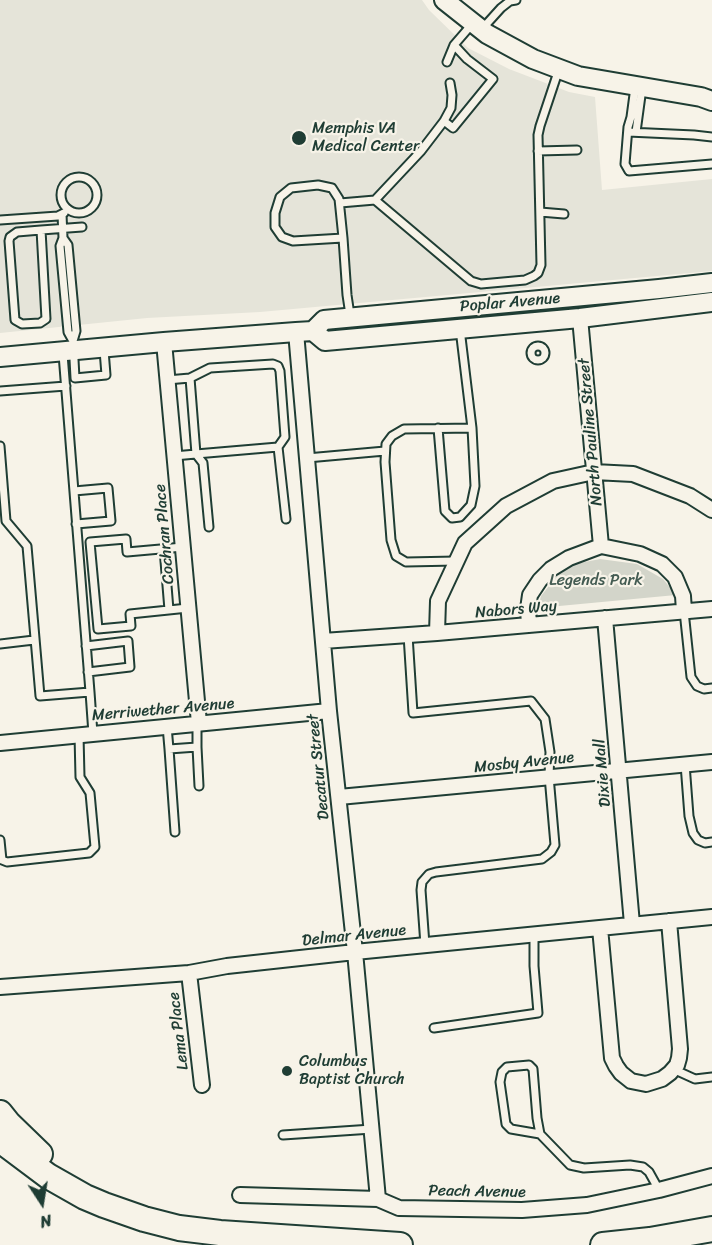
<!DOCTYPE html>
<style>
body{margin:0}
#map{position:relative;width:712px;height:1245px;overflow:hidden;background:#f7f3e8;font-family:Sriracha,sans-serif}
canvas{display:block}
.north{position:absolute;left:12px;top:1173px;width:60px;height:60px;-webkit-text-stroke:4px #f7f3e8;paint-order:stroke;rotate:168deg;font-size:16px;font-weight:700;line-height:24px;text-align:center;color:#1f3d34}
.north::after{content:'';display:block;margin:auto;width:21px;height:27px;background:#1f3d34;clip-path:polygon(50% 0,100% 100%,50% 72%,0 100%)}
</style>
<div id="map">
<canvas width="712" height="1245"></canvas>
<div class="north">N</div>
</div>
<script>
const g = document.querySelector('canvas').getContext('2d');
g.lineJoin = 'round';
function fillPath(path, color) {
  g.fillStyle = color;
  g.fill(path, 'evenodd');
}
function shape(rows) {
  const path = new Path2D();
  for (const r of rows) {
    if (r.length === 3) {
      path.moveTo(r[0] + r[2], r[1]);
      path.arc(r[0], r[1], r[2], 0, 2 * Math.PI);
      continue;
    }
    path.moveTo(r[0], r[1]);
    for (let i = 2; i < r.length; i += 2) path.lineTo(r[i], r[i + 1]);
  }
  return path;
}
function strokePath(path, color, width, dash) {
  g.strokeStyle = color;
  g.lineWidth = width;
  g.lineCap = dash ? 'butt' : 'round';
  g.setLineDash(dash || []);
  g.stroke(path);
}
function label(font, color, halo, rows, align = 'center') {
  g.font = font + ' Sriracha,sans-serif';
  g.lineWidth = 4.5;
  g.setLineDash([]);
  g.textBaseline = 'middle';
  g.strokeStyle = halo;
  g.fillStyle = color;
  for (const [text, x, y, turn = 0] of rows) {
    g.save();
    g.translate(x, y);
    g.rotate((+turn || 0) * Math.PI / 180);
    g.textAlign = isNaN(turn) ? turn : align;
    if (halo) g.strokeText(text, 0, 0);
    g.fillText(text, 0, 0);
    g.restore();
  }
}
const built = shape([
 [0,0,422,0,429,10,468,48,509,69,569,92,595,97,602,190,712,179,712,271,260,312,147,318,0,333]
]);
const green = shape([
 [600,559,637,564,663,579,676,595,538,608,541,596,556,577,575,564]
]);
const lane = shape([
 [482,29,501,8,510,1,516,0],
 [447,62,454,45,473,23],
 [635,87,631,117,628,127,625,164,629,171,712,164],
 [444,121,453,128,493,79,467,59,454,45],
 [628,132,694,135,712,137],
 [636,132,642,88],
 [538,151,577,150],
 [79,195,18],
 [375,200,421,151,444,121,451,108,452,95,450,83],
 [340,203,375,200,471,281,481,284,525,280,534,276,538,273,541,265,538,135,540,126,559,69],
 [540,212,564,214],
 [62,214,63,238,60,246,68,332,73,341],
 [0,220,58,216,64,213],
 [41,230,46,319,40,323,22,324,15,320,9,241,10,237,17,232,41,230,82,227],
 [63,238,68,245,76,331,73,341,75,378,106,375,104,350],
 [343,238,293,241,282,237,275,227,275,213,280,197,291,188,318,185,332,188,339,199,343,238,347,295,350,315],
 [538,353,7],
 [167,380,190,378,210,368,273,364,278,366,280,371,285,437,278,447,196,454,190,378],
 [0,391,66,386],
 [438,428,445,511,452,518,460,517,471,505,475,486,472,428],
 [0,446,6,521,27,546,40,696,90,692,63,354],
 [278,447,286,519],
 [174,456,196,454,203,463,209,527],
 [307,458,385,451],
 [74,491,108,488,111,521,76,524],
 [183,547,127,552,126,539,90,542,98,629,131,626,130,614,188,608],
 [164,549,169,610],
 [456,561,406,562,396,556,391,540,385,462,386,444,392,436,404,429,472,428,460,329],
 [684,611,691,677,697,686,704,689,712,688],
 [408,635,413,713,531,701,545,719,550,752,549,776,555,845,551,852,542,859,436,872,429,874,422,882,421,890,425,945],
 [0,644,34,640],
 [86,646,128,641,130,667,88,672],
 [90,692,93,734],
 [167,726,169,749,197,747,197,724],
 [197,747,199,786],
 [169,749,175,832],
 [685,764,689,816,693,833,698,840,705,843,712,842],
 [0,840,2,860,7,862,89,853,95,847,90,793,80,777,79,735],
 [434,1028,538,1013,534,966,534,934],
 [673,1069,695,1079,712,1077],
 [540,1134,511,1129,506,1124,500,1082,502,1072,507,1067,529,1065,533,1069,537,1118,540,1134,570,1165,584,1168,630,1165,643,1167,649,1172,659,1190],
 [283,1135,372,1129]
]);
const street = shape([
 [580,318,601,546],
 [296,332,329,711,355,952,378,1199],
 [164,342,199,723],
 [605,618,632,924],
 [529,625,528,609,530,595,540,580,551,569,569,558,601,546,640,554,662,564,675,577,683,596,684,611],
 [437,633,438,601,465,543,506,506,553,481,594,472,633,474,690,496,712,510],
 [323,641,437,633,712,609],
 [0,743,329,711],
 [339,797,712,762],
 [600,928,612,1058,616,1066,621,1073,631,1081,646,1084,662,1079,670,1073,677,1065,679,1058,680,1049,669,921],
 [189,973,202,1085],
 [0,987,189,973,227,966,355,952,712,917],
 [240,1195,378,1199,399,1208,522,1210,587,1205,659,1190,712,1176]
]);
const secondary = shape([
 [444,0,487,34,533,59,578,76,701,97,712,101],
 [313,331,324,320,659,289,712,283],
 [0,357,164,342,296,332,313,331,325,341,580,318,712,302]
]);
const highway = shape([
 [0,1113,8,1123,40,1154],
 [0,1140,48,1176,85,1197,104,1205,144,1219,179,1228,220,1233,400,1245],
 [603,1245,650,1240,712,1229]
]);
const markers = [
 [299,138,8,"#1f3d34"],
 [287,1071,6,"#1f3d34"]
];
const poiNames = [
 ["Memphis VA",312,129],
 ["Medical Center",312,147],
 ["Columbus",299,1062],
 ["Baptist Church",299,1080]
];
const streetNames = [
 ["Poplar Avenue",510,303,-5],
 ["North Pauline Street",591,432,-95],
 ["Cochran Place",165,534,-95],
 ["Nabors Way",516,610,-5],
 ["Merriwether Avenue",163,710,-5],
 ["Mosby Avenue",524,763,-6],
 ["Decatur Street",319,767,-96],
 ["Dixie Mall",603,773,-95],
 ["Delmar Avenue",354,936,-6],
 ["Lema Place",179,1031,-97],
 ["Peach Avenue",477,1192,1]
];
const parkNames = [
 ["Legends Park",596,581]
];
fillPath(built, '#e5e4d9');
fillPath(green, '#d3d5ca');
strokePath(lane, '#1f3d34', 11);
strokePath(street, '#1f3d34', 18);
strokePath(secondary, '#1f3d34', 22);
strokePath(highway, '#1f3d34', 28);
strokePath(lane, '#f7f3e8', 7);
strokePath(street, '#f7f3e8', 14);
strokePath(secondary, '#f7f3e8', 18);
strokePath(highway, '#f7f3e8', 24);
for (const [x, y, r, color] of markers) {
  const dot = new Path2D();
  dot.arc(x, y, r, 0, 2 * Math.PI);
  g.fillStyle = color;
  g.fill(dot);
  strokePath(dot, '#f7f3e8', 2);
}
label('16px', '#1f3d34', '#f7f3e8', poiNames, 'left');
label('16px', '#1f3d34', '#f7f3e8', streetNames);
label('16px', '#435b52', '#f7f3e8', parkNames);
</script>
